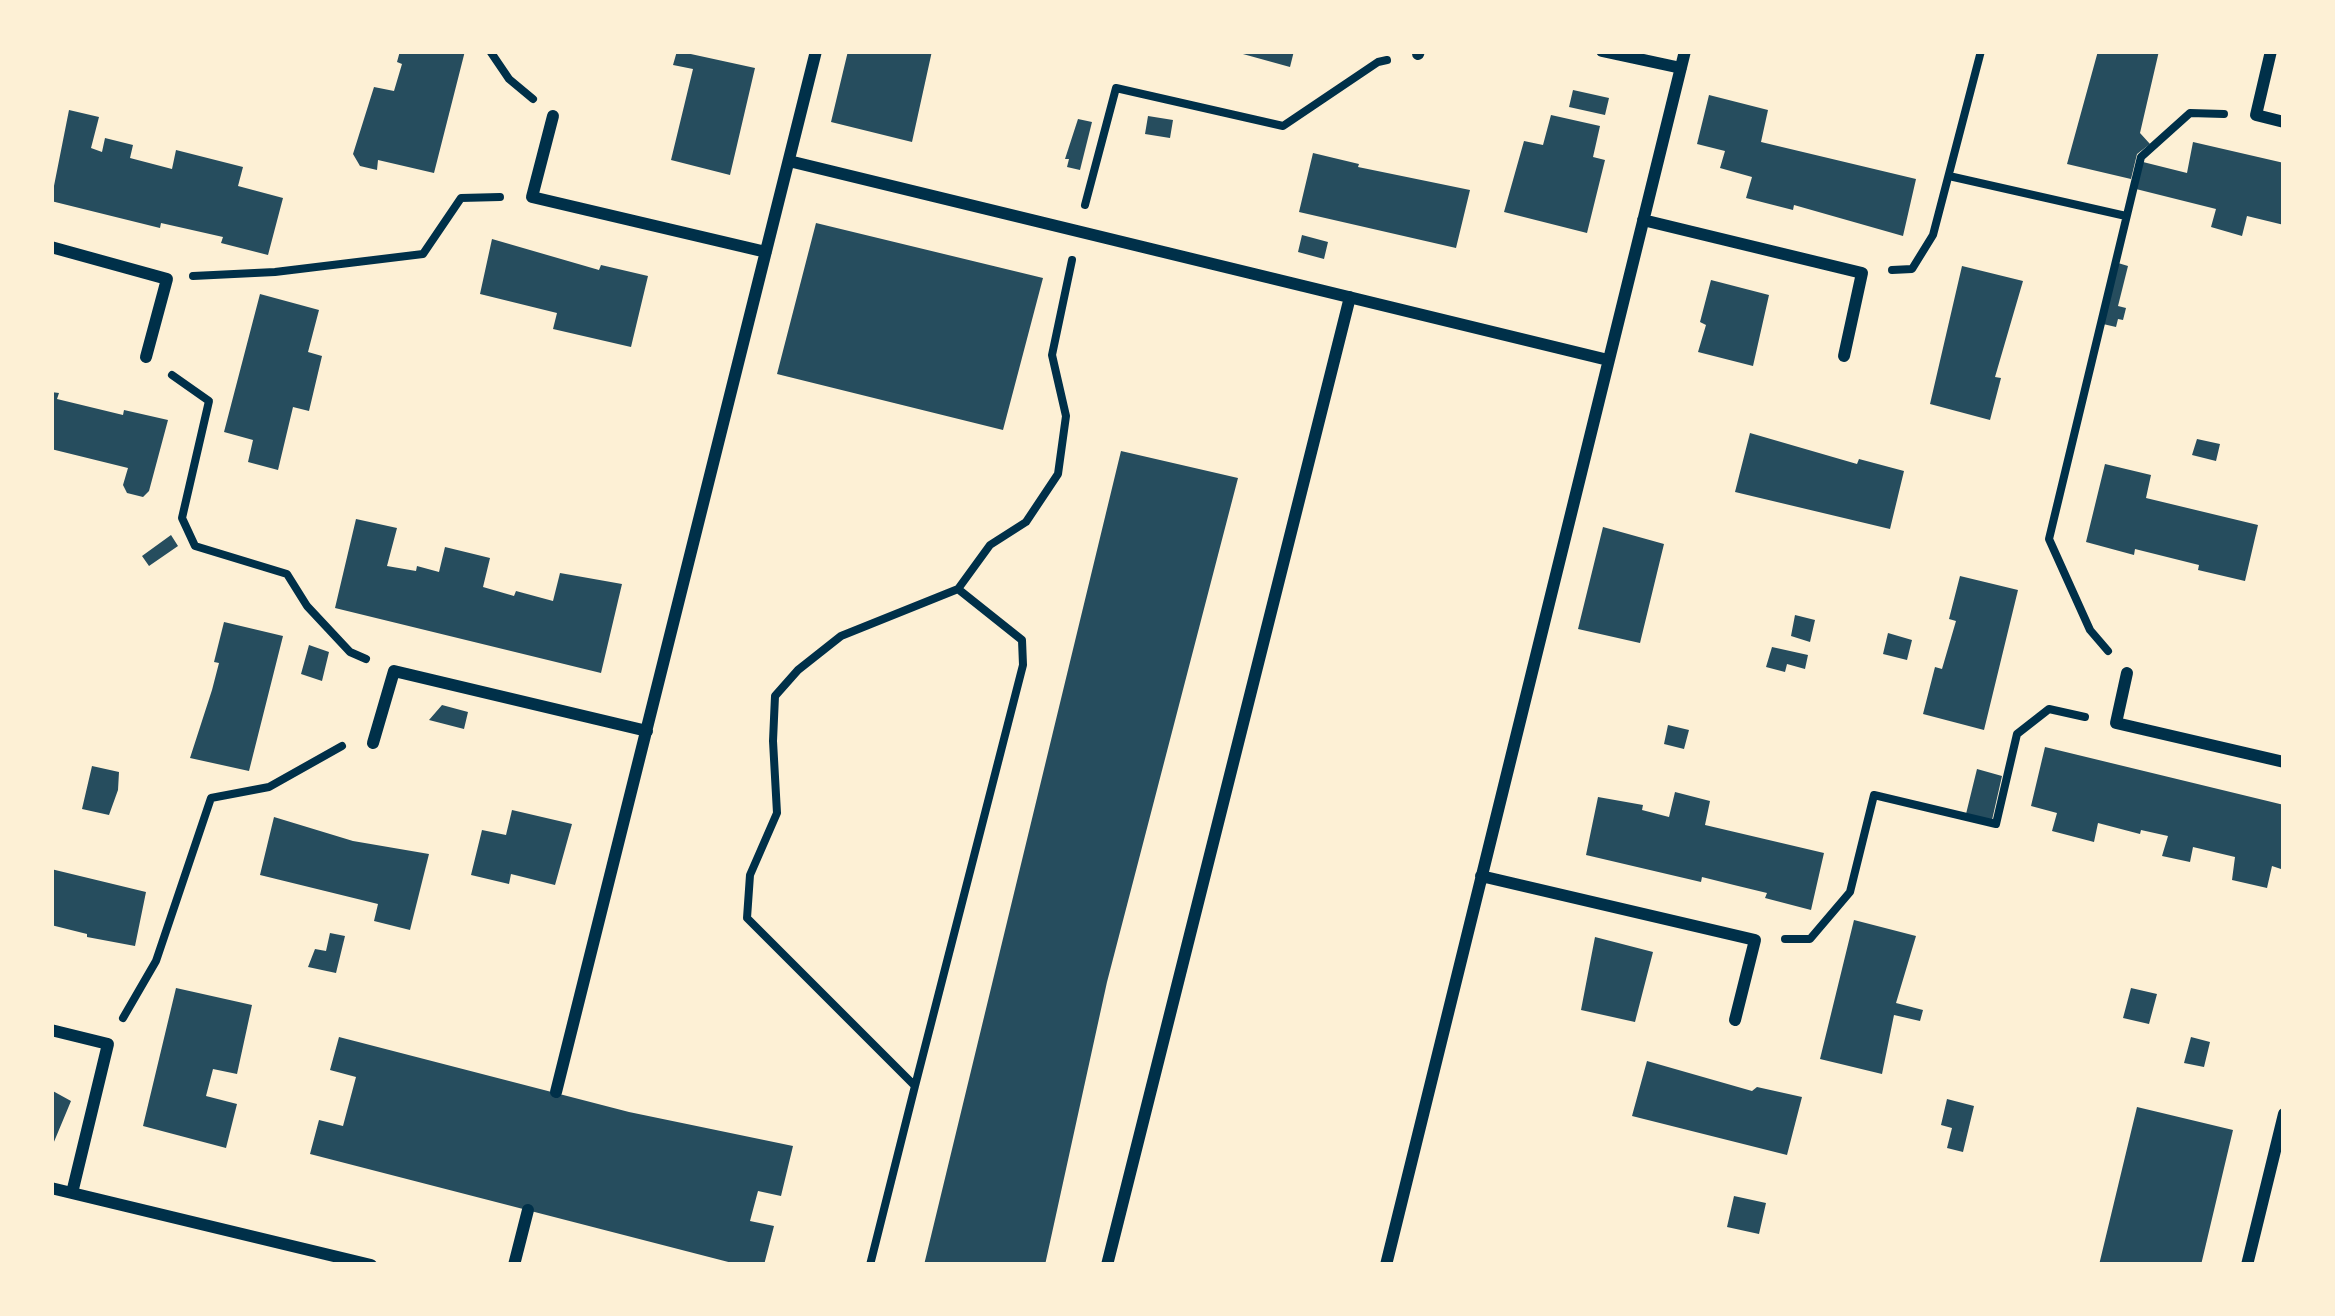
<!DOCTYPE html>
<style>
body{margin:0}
#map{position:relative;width:2335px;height:1316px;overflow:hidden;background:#fdf0d5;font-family:Mulish,sans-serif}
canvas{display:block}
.frame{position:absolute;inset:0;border:54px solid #fdf0d5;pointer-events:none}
</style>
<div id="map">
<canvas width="2335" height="1316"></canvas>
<div class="frame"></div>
</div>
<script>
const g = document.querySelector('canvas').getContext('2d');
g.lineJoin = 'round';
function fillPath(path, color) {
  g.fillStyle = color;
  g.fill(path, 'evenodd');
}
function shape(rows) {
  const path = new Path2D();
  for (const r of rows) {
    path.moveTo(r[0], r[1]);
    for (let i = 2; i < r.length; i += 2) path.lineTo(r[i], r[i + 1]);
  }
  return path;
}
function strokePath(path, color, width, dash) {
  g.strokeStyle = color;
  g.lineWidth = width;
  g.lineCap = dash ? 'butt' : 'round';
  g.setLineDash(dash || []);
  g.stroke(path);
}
const building = shape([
 [400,51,465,51,434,173,378,160,377,170,360,166,353,154,374,87,394,91,402,64,397,62],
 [677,51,755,68,730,175,671,160,693,69,673,65],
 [848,51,932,51,912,142,831,122],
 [1232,51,1294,51,1290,67],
 [2098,51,2159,51,2140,133,2150,144,2137,154,2131,179,2067,164],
 [1573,90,1609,98,1605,115,1569,107],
 [1709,95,1768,110,1761,142,1916,179,1903,236,1794,205,1793,210,1746,198,1752,177,1720,168,1725,151,1697,144],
 [69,110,99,117,91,148,102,152,105,138,133,145,130,158,172,169,176,150,243,167,238,186,283,198,268,255,221,243,223,237,161,223,160,228,51,201],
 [1551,115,1600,126,1593,157,1605,160,1587,233,1504,212,1524,141,1543,145],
 [1148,116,1173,120,1170,138,1145,134],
 [1078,119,1092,122,1080,170,1067,167,1069,159,1065,159],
 [2193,142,2284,163,2284,225,2247,216,2242,236,2211,227,2216,209,2136,189,2143,162,2187,173],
 [1313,153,1359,164,1358,167,1470,190,1456,248,1299,212],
 [816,223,1043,278,1003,430,777,374],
 [1302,235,1328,242,1324,259,1298,252],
 [492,239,599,270,601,265,648,276,631,347,553,329,557,313,480,294],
 [2118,263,2128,266,2118,306,2126,308,2123,320,2118,319,2116,327,2103,324],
 [1962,266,2023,281,1995,377,2001,378,1990,420,1930,404],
 [1711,280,1769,295,1753,366,1698,352,1706,325,1700,322],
 [260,294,319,310,308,352,322,356,309,411,293,407,278,470,248,462,253,440,224,432],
 [51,392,59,393,57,399,123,415,124,410,168,420,149,491,143,497,127,493,123,485,128,468,51,449],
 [1750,433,1857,464,1859,459,1904,471,1890,529,1735,492],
 [2197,439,2220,444,2216,461,2192,455],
 [1121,451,1238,478,1107,982,1045,1265,924,1265],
 [2105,464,2151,475,2146,498,2258,525,2245,581,2198,570,2199,565,2135,549,2134,555,2086,542],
 [356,519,397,528,387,566,416,571,417,566,439,572,445,547,490,558,483,587,514,596,516,591,553,601,560,573,622,584,601,673,335,608],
 [1603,527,1664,544,1640,643,1578,629],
 [171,535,178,546,149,566,142,556],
 [1960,576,2018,590,1984,730,1923,714,1935,667,1942,669,1956,621,1949,619],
 [1795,615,1815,620,1810,642,1791,636],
 [224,622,283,636,249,771,190,758,212,690,219,663,214,662],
 [1888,633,1912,640,1907,660,1883,654],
 [309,645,329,652,322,681,301,674],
 [1772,647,1808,655,1805,669,1787,664,1785,672,1766,667],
 [442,705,468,712,464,729,429,720],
 [1668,725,1689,730,1684,749,1664,744],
 [2045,747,2284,805,2284,870,2272,866,2267,888,2232,880,2235,857,2193,847,2190,862,2162,856,2168,836,2141,830,2140,834,2098,823,2094,842,2052,831,2057,813,2031,806],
 [92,766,119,772,118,790,109,815,82,809],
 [1977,769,2002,776,1992,820,1966,814],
 [1675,792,1710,801,1705,825,1824,853,1811,910,1765,898,1767,893,1734,885,1702,877,1701,882,1586,855,1598,797,1643,805,1642,810,1669,817],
 [512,810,572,824,555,885,511,874,509,884,471,875,482,830,506,835],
 [274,817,353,841,429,854,410,930,374,921,378,904,260,875],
 [51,869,146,892,135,946,87,937,87,934,51,925],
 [1854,920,1916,936,1896,1003,1923,1010,1920,1021,1894,1015,1882,1074,1820,1059],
 [330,933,345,936,336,973,308,967,315,949,326,951],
 [1595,937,1653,952,1635,1022,1581,1010],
 [176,988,252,1005,237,1074,213,1069,206,1096,237,1104,226,1148,143,1126],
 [2131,988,2157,994,2149,1024,2123,1018],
 [339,1037,629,1112,793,1146,781,1196,758,1191,750,1221,774,1226,764,1265,740,1265,310,1154,319,1120,343,1126,356,1077,330,1070],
 [2191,1037,2210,1042,2204,1067,2184,1063],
 [1647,1061,1752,1091,1757,1087,1802,1097,1787,1155,1632,1116],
 [51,1090,71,1101,51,1149],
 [1947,1099,1974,1106,1963,1152,1947,1148,1952,1128,1941,1125],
 [2137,1107,2233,1130,2201,1265,2099,1265],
 [1734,1196,1766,1203,1759,1234,1727,1227]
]);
const path = shape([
 [490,51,509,79,533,99],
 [1949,176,2126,216],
 [1085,205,1116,88,1283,126,1378,62,1387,60],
 [1892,270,1912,269,1933,235,1981,51],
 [193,276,275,272,423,254,461,198,500,197],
 [172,375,209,401,182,518,195,546,287,574,307,606,350,652,366,659],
 [2108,651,2090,630,2049,539,2141,157,2190,113,2224,114],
 [1785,939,1810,939,1850,892,1874,795,1996,824,2017,734,2049,709,2085,717],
 [123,1018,156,961,211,798,269,787,342,746],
 [915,1086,1023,665,1022,640,958,589],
 [870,1265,915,1086,747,918,750,875,777,813,773,741,775,696,798,670,841,636,958,589,990,545,1026,522,1058,474,1066,416,1052,355,1072,260]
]);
const minor = shape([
 [1602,51,1681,68],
 [2271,51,2256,115,2284,122],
 [1418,54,1419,51],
 [553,116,532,197,766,252],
 [789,161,1608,360],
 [1643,220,1862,273,1844,356],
 [51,247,167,279,146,357],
 [2127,673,2116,723,2284,762],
 [373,743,394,671,647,731],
 [1481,876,1755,940,1735,1020],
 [51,1030,108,1044,72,1193],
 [556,1092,816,51],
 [51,1188,371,1265],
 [514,1265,528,1210],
 [1107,1265,1350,297],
 [1386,1265,1685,51],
 [2247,1265,2284,1114]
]);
fillPath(building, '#264d5e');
strokePath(path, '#003049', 8);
strokePath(minor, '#003049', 12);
</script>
